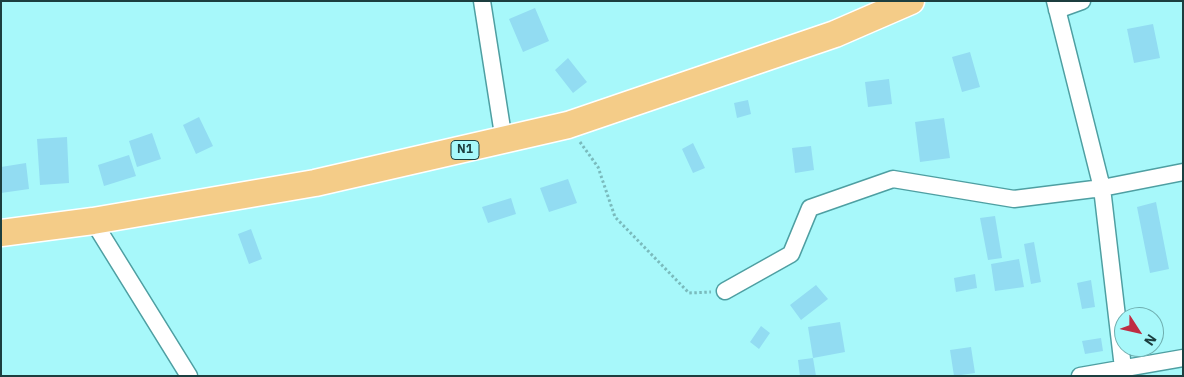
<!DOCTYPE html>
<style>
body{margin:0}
#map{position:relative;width:1184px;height:377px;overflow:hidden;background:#a7f8fa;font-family:"IBM Plex Sans",sans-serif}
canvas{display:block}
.frame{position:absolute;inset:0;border:2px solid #1c3e3f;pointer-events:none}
.north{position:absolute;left:1114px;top:307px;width:50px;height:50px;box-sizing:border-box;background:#a7f8fa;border:1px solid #6faeaf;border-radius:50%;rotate:125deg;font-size:14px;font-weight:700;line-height:20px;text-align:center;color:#1c3e3f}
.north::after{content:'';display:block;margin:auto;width:18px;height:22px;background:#be2d43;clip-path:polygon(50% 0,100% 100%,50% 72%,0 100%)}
</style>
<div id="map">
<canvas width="1184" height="377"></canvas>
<div class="frame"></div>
<div class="north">N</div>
</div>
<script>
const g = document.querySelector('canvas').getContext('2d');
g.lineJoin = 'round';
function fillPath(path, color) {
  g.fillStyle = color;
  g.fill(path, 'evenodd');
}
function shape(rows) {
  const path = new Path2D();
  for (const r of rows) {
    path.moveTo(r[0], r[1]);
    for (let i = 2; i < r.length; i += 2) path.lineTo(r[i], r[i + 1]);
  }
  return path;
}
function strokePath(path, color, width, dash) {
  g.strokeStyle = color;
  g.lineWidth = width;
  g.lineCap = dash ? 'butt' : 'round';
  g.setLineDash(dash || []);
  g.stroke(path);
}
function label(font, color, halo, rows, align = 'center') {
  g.font = font + ' "IBM Plex Sans",sans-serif';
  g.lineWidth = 5;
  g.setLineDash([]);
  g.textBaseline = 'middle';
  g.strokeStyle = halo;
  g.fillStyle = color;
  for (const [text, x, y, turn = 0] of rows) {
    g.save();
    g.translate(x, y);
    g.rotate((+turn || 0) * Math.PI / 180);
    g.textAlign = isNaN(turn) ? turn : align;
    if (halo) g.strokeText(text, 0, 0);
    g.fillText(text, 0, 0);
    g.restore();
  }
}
const building = shape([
 [535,8,549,41,523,52,509,19],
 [1153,24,1160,58,1134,63,1127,29],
 [970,52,980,87,962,92,952,57],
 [568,58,587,82,573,93,555,70],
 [889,79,892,104,868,107,865,82],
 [748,100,751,114,737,118,734,103],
 [199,117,213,146,196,154,183,125],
 [944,118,950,158,920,162,915,122],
 [152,133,161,159,137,167,129,141],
 [67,137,69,183,40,185,37,139],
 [693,143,705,168,693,173,682,149],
 [811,146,814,170,795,173,792,148],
 [129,155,136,176,104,186,98,165],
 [26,163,29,189,1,193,1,167],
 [568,179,577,203,549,212,540,188],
 [511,198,516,214,488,223,482,207],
 [1156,202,1169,269,1150,273,1137,207],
 [995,216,1002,258,988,260,980,218],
 [251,229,262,259,249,264,238,234],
 [1034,242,1041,282,1031,284,1024,244],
 [1019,259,1024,287,995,291,991,264],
 [975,274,977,288,956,292,954,278],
 [1091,280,1095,307,1082,309,1077,283],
 [816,285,828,299,801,320,790,305],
 [840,322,845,352,813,358,808,327],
 [761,326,770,333,759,349,750,342],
 [1101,338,1103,351,1085,354,1082,341],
 [971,347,975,373,954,376,950,350],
 [813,358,816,376,800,376,798,360]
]);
const path = shape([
 [580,142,598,167,615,217,689,293,711,292]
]);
const minor = shape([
 [482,1,504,141],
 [1055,1,1102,188,1123,368],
 [1057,10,1082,1],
 [93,221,189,376],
 [725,291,791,254,810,208,893,179,1014,199,1102,188,1183,172],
 [1080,376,1183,358]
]);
const trunk = shape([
 [1,233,93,221,315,183,568,125,835,34,911,1]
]);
const shields = [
 [465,150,28]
];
const shieldNames = [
 ["N1",465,150]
];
fillPath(building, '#92dcf2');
strokePath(minor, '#4e9fa2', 19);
strokePath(trunk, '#fff', 29);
strokePath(path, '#7abbbd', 3, [2.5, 2.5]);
strokePath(minor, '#fff', 16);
strokePath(trunk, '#f4cc88', 26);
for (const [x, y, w] of shields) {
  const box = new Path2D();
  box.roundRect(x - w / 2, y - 9.5, w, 19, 4);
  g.fillStyle = '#a7f8fa';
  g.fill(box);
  strokePath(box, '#1c3e3f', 1);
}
label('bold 12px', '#1c3e3f', null, shieldNames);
</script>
